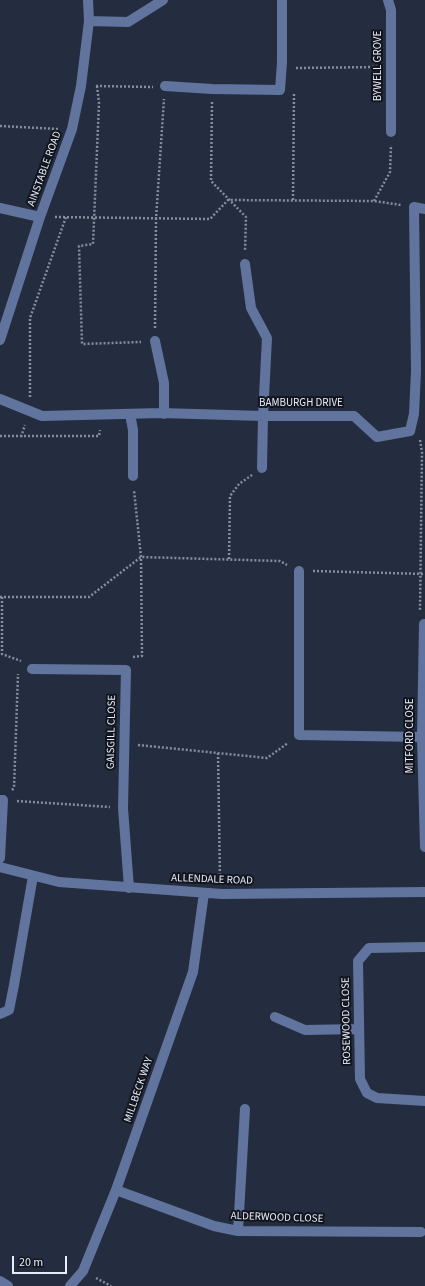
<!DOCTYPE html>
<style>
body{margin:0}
#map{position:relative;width:425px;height:1286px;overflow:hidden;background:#242d3f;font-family:"Source Sans 3",sans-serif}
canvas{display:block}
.scale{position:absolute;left:12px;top:1256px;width:55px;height:18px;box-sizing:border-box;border:2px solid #e6ecf8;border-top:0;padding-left:5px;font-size:12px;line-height:14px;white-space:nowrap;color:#e6ecf8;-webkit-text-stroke:3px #12151e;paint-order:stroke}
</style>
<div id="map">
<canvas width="425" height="1286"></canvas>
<div class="scale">20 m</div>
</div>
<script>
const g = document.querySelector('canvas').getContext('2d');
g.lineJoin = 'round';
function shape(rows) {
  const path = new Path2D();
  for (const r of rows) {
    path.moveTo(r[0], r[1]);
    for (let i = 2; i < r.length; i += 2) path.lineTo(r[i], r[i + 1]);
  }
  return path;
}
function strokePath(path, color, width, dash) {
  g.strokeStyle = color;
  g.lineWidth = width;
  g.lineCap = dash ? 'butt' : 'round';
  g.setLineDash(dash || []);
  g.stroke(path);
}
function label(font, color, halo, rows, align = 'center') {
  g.font = font + ' "Source Sans 3",sans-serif';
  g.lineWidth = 4;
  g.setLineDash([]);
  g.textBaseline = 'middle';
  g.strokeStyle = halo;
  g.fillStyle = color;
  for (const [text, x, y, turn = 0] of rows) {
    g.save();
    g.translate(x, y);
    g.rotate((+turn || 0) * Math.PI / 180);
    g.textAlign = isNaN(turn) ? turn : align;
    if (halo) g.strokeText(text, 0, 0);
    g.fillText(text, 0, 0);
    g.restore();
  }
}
const path = shape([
 [296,68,377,67],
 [96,86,153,87],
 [97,86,99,103,93,244,79,246,82,344,141,342],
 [212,102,211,181,246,217,245,251],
 [0,126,58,129],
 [293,200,294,94],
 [374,201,390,172,391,145],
 [55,217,210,219,228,200,374,201,401,205],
 [155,328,156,219,164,99],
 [30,397,30,318,66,217],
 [0,436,99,436,100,430],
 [21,437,25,425],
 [420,440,422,452,420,610],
 [229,559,230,496,239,484,252,475],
 [313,571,425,574],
 [0,597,89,597,141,557,280,561,287,565],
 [2,597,2,654,21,661],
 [133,657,142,656,141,557,134,490],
 [138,745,267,758,288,743],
 [218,753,220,880],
 [12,790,14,788,18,674],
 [17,801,110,807],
 [96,1278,111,1286]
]);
const minor = shape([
 [388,0,391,10,391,132],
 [89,21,128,22,163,0],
 [165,86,212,89,280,90,282,62,282,0],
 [0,208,40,217],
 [245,264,251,308,267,338,263,416,262,468],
 [0,340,40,217,72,129,81,86,89,21,88,0],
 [155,341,164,383,164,414],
 [0,399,42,416,161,413,263,416,354,416,377,437,410,431,414,414,416,371,414,207,425,209],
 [130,414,133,430,133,476],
 [299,571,299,735,422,737],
 [424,624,422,737,425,847],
 [32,669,126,670,123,808,129,888],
 [0,800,3,800,0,858],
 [0,867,59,882,222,894,425,892],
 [425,947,369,948,358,961,360,1079,367,1093,377,1098,425,1101],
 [0,1014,9,1010,14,985,33,876],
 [275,1017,305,1030,359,1029],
 [116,1190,214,1226,238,1231,421,1232],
 [238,1231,245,1109],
 [0,1281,8,1286],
 [70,1286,83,1271,116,1190,193,972,204,893]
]);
const streetNames = [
 ["BYWELL GROVE",379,66,-90],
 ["AINSTABLE ROAD",45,169,-70],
 ["BAMBURGH DRIVE",301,404],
 ["GAISGILL CLOSE",112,732,-89],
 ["MITFORD CLOSE",411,736,-90],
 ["ALLENDALE ROAD",212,880,2],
 ["ROSEWOOD CLOSE",347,1021,-91],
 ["MILLBECK WAY",139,1090,-71],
 ["ALDERWOOD CLOSE",277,1218,2]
];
strokePath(path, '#868e9d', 2.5, [2, 2]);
strokePath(minor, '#60749d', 10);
label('11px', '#e6ecf8', '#12151e', streetNames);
</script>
